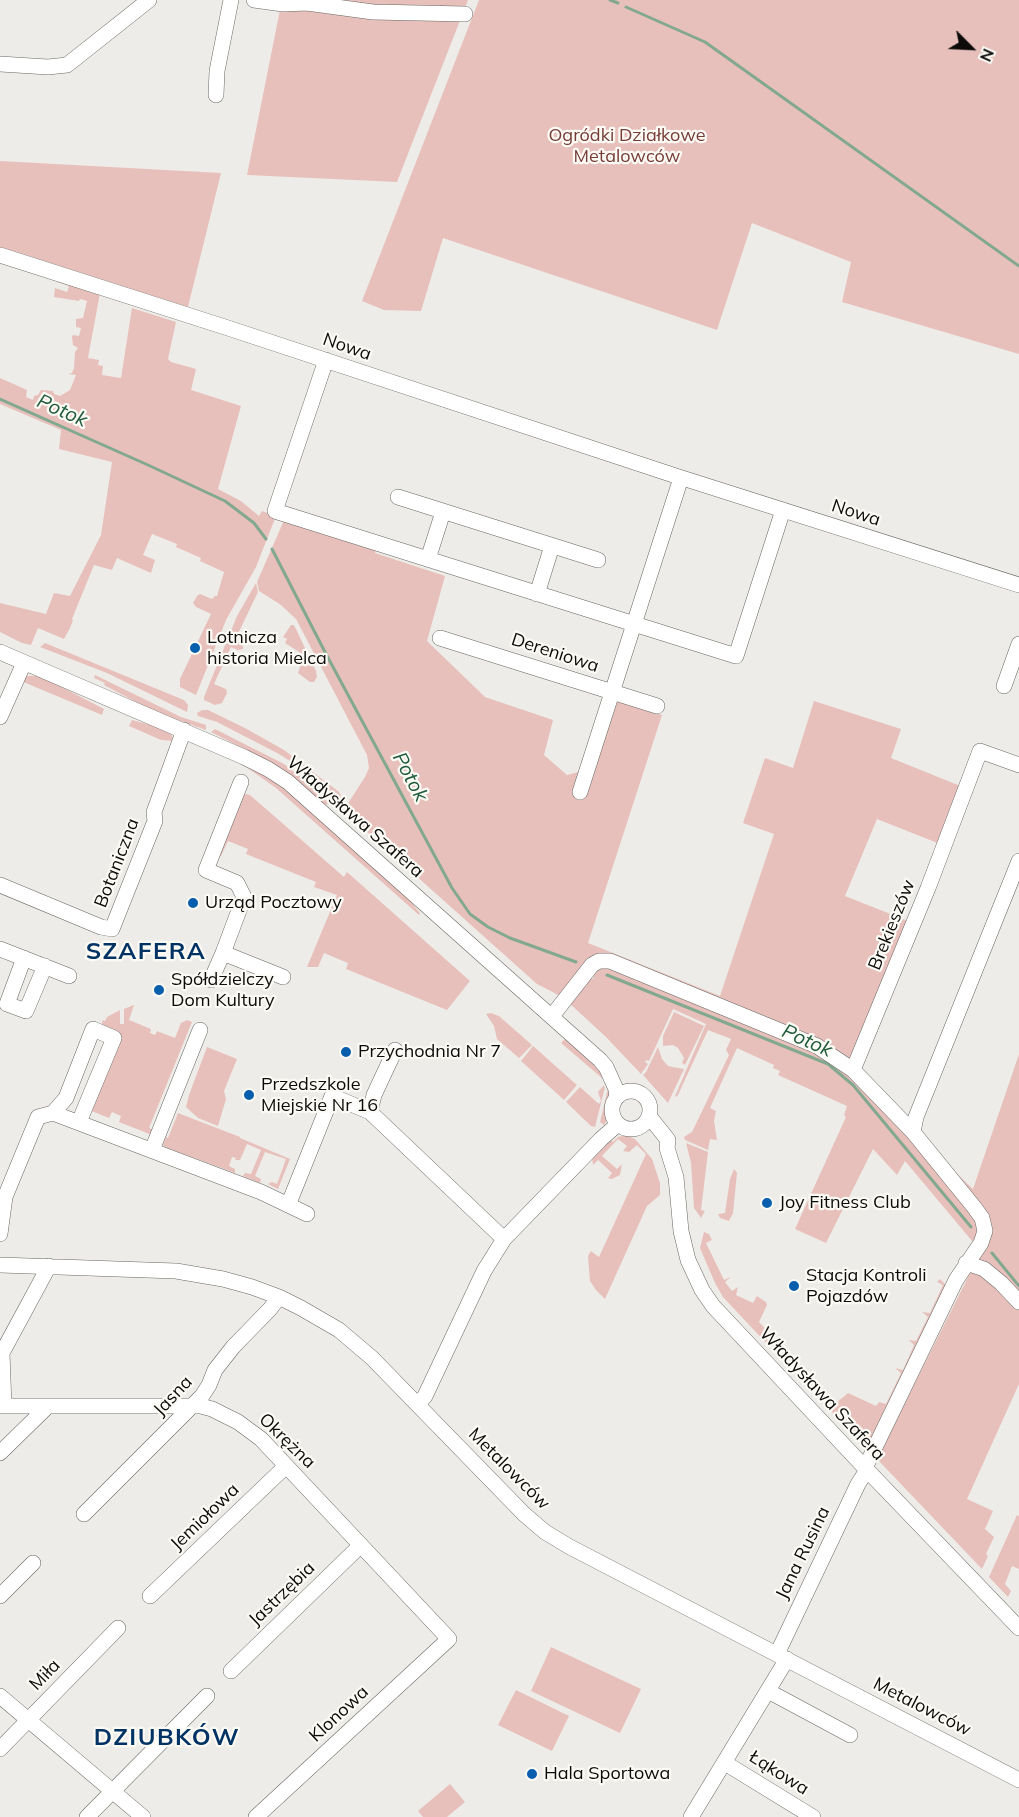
<!DOCTYPE html>
<meta charset="utf-8">
<style>
body{margin:0}
#map{position:relative;width:1019px;height:1817px;overflow:hidden;background:#eeece8;font-family:Mulish,sans-serif}
canvas{display:block}
.north{position:absolute;left:941px;top:18px;width:60px;height:60px;-webkit-text-stroke:4px #fbfaf5;paint-order:stroke;rotate:114deg;font-size:16px;font-weight:700;line-height:24px;text-align:center;color:#0c0b0a}
.north::after{content:'';display:block;margin:auto;width:21px;height:27px;background:#0c0b0a;clip-path:polygon(50% 0,100% 100%,50% 72%,0 100%)}
</style>
<div id="map">
<canvas width="1019" height="1817"></canvas>
<div class="north">N</div>
</div>
<script>
const g = document.querySelector('canvas').getContext('2d');
g.lineJoin = 'round';
function fillPath(path, color) {
  g.fillStyle = color;
  g.fill(path, 'evenodd');
}
function shape(rows) {
  const path = new Path2D();
  for (const r of rows) {
    if (r.length === 3) {
      path.moveTo(r[0] + r[2], r[1]);
      path.arc(r[0], r[1], r[2], 0, 2 * Math.PI);
      continue;
    }
    path.moveTo(r[0], r[1]);
    for (let i = 2; i < r.length; i += 2) path.lineTo(r[i], r[i + 1]);
  }
  return path;
}
function strokePath(path, color, width, dash) {
  g.strokeStyle = color;
  g.lineWidth = width;
  g.lineCap = dash ? 'butt' : 'round';
  g.setLineDash(dash || []);
  g.stroke(path);
}
function label(font, color, halo, rows, align = 'center') {
  g.font = font + ' Mulish,sans-serif';
  g.lineWidth = 4.5;
  g.setLineDash([]);
  g.textBaseline = 'middle';
  g.strokeStyle = halo;
  g.fillStyle = color;
  for (const [text, x, y, turn = 0] of rows) {
    g.save();
    g.translate(x, y);
    g.rotate((+turn || 0) * Math.PI / 180);
    g.textAlign = isNaN(turn) ? turn : align;
    if (halo) g.strokeText(text, 0, 0);
    g.fillText(text, 0, 0);
    g.restore();
  }
}
const green = shape([
 [282,0,468,0,397,182,247,175],
 [479,0,1019,0,1019,354,842,302,851,262,752,223,717,330,443,238,421,311,384,310,362,301],
 [0,161,221,173,188,307,0,247],
 [59,280,100,293,88,358,99,360,98,365,103,366,102,375,121,378,132,308,176,322,168,359,171,362,196,369,191,390,241,406,218,489,241,501,259,516,262,511,276,516,256,567,226,620,196,695,180,687,180,679,211,614,196,607,193,603,197,596,200,594,212,599,215,596,217,596,224,572,200,561,201,558,176,547,177,544,152,534,143,555,155,560,151,573,117,558,112,570,94,565,72,619,73,620,70,628,64,639,38,628,31,645,22,643,0,632,0,603,46,614,54,593,70,596,101,535,112,462,59,449,61,430,0,404,0,378,27,390,26,397,33,400,34,396,38,395,41,390,53,391,54,394,60,396,70,390,76,375,68,374,72,373,74,368,75,352,78,348,73,345,72,337,73,335,79,336,81,328,76,327,76,319,83,318,87,301,80,299,79,301,54,297,55,288,67,292,69,286,57,282],
 [285,518,377,547,375,553,445,576,427,641,485,697,553,720,544,755,567,775,578,772,588,776,618,701,662,715,588,943,720,996,774,834,743,823,765,758,793,768,814,701,901,729,891,758,963,787,940,844,877,819,845,896,908,921,856,1059,862,1075,905,1124,973,1189,1019,1054,1019,1384,967,1499,993,1511,985,1529,994,1537,986,1554,988,1556,982,1569,877,1459,968,1277,983,1254,905,1161,897,1175,873,1149,826,1243,795,1229,846,1117,844,1115,847,1106,778,1075,780,1071,773,1068,774,1065,737,1048,710,1108,716,1111,714,1121,717,1140,710,1139,708,1150,685,1140,684,1137,692,1132,729,1055,726,1050,731,1039,708,1030,677,1097,675,1096,706,1024,673,1009,649,1061,646,1060,645,1062,648,1064,641,1074,606,1037,569,1003,590,977,593,979,594,977,581,969,562,997,537,984,348,815,345,808,365,777,369,768,367,755,296,619,281,605,259,591,257,582],
 [256,583,258,592,236,638,243,646,243,649,238,650,231,647,214,684,226,689,227,693,222,703,215,705,204,700,204,697,237,616],
 [291,625,294,625,316,671,317,677,314,682,310,682,298,673,304,655,285,643,287,639,283,637],
 [45,643,184,700,188,705,187,712,107,673,40,647],
 [95,675,181,717,206,725,206,730,153,711,104,685,105,683,94,678],
 [27,676,36,676,50,681,104,709,102,715,21,681],
 [202,710,208,710,245,728,284,750,339,792,341,796,339,799,338,801,301,768,279,754,217,722,198,716,197,713],
 [132,720,158,727,171,734,174,741,161,740,129,726],
 [215,729,284,764,302,778,331,805,324,804,260,757,211,732],
 [242,764,278,782,398,887,420,913,419,915,276,788],
 [242,793,250,795,344,877,347,872,470,981,447,1010,346,969,348,963,324,953,318,967,307,967,337,895,314,887,316,882,246,854,248,849,228,841,221,856,217,854],
 [134,1005,129,1020,151,1029,150,1033,155,1035,157,1031,175,1038,181,1023,187,1020,192,1022,149,1128,154,1130,152,1135,119,1122,121,1116,112,1112,109,1118,89,1110,118,1037,100,1029,103,1020,105,1021,107,1017,120,1010,120,1024,124,1024,124,1009],
 [674,1012,704,1026,685,1065,682,1063,684,1058,678,1048,673,1045,663,1046,663,1036],
 [491,1013,499,1016,532,1045,519,1058,497,1039,494,1026,486,1014],
 [566,1038,591,1060,610,1083,611,1094,607,1120,604,1125,600,1122,609,1084,561,1043],
 [533,1046,577,1085,564,1100,521,1061],
 [207,1047,237,1059,224,1091,226,1099,218,1126,198,1118,186,1107,189,1095],
 [658,1047,662,1059,668,1066,684,1069,668,1103,643,1075,646,1072],
 [603,1086,605,1087,595,1127,591,1126,566,1102,580,1087,599,1104,601,1101,598,1092],
 [178,1113,240,1137,240,1138,290,1159,278,1189,268,1184,272,1182,277,1184,286,1159,265,1152,255,1176,261,1179,260,1183,243,1176,245,1173,251,1174,261,1150,247,1144,240,1160,235,1160,236,1158,232,1157,229,1166,235,1169,235,1173,165,1147,163,1145,166,1137,168,1138],
 [626,1135,635,1139,652,1159,660,1183,660,1195,647,1206,605,1299,596,1290,590,1281,588,1256,591,1251,599,1257,646,1154,637,1145,629,1152,623,1151,627,1146,618,1139,602,1156,617,1169,622,1164,620,1175,612,1179,608,1178,612,1173,598,1160,593,1165,592,1157,610,1140,613,1142,618,1137],
 [686,1143,708,1152,701,1210,705,1211,701,1218,694,1208,691,1163],
 [734,1169,737,1173,733,1213,729,1221,720,1218,718,1214,725,1213,730,1179],
 [704,1232,709,1234,712,1240,706,1243,724,1280,731,1277,725,1282,732,1291,738,1287,736,1295,753,1303,757,1296,766,1302,767,1305,759,1322,770,1334,767,1344,723,1297,715,1283,700,1248],
 [940,1279,945,1284,946,1293,872,1441,864,1445,829,1409,848,1393,876,1406,879,1402,886,1404,901,1373,895,1368,903,1370,914,1345,909,1340,916,1341,928,1317,922,1312,930,1313,943,1285,937,1282],
 [1017,1515,1019,1516,1019,1569,1012,1566,1005,1584,1011,1591,1008,1597,989,1577],
 [551,1647,641,1689,620,1733,531,1691],
 [516,1690,569,1716,552,1751,498,1725],
 [450,1784,465,1802,447,1817,423,1817,418,1811]
]);
const stream = shape([
 [610,0,618,3],
 [626,7,705,42,1019,266],
 [0,399,148,465,225,501,254,523,266,539],
 [272,549,326,654,452,888,470,914,488,927,510,938,576,962],
 [607,975,828,1064,853,1085,971,1227],
 [992,1253,1019,1286]
]);
const minor = shape([
 [254,0,283,4,307,3,373,12,465,14],
 [0,64,48,67,67,65,149,0],
 [216,95,217,71,231,0],
 [0,255,228,328,676,476,1019,585],
 [326,360,275,511,736,656,783,510],
 [398,497,598,560],
 [428,559,443,512],
 [537,594,552,546],
 [440,638,657,706],
 [0,652,244,757,268,769,288,782,600,1060,606,1067,616,1089,617,1097],
 [1004,686,1019,644],
 [0,717,24,663],
 [580,792,681,478],
 [0,885,101,927,112,929,155,821,154,812,184,730],
 [0,949,69,976],
 [223,953,283,977],
 [24,958,7,1004,26,1011,45,966],
 [211,980,223,953,244,897,237,883,206,870,241,782],
 [552,1016,592,965,599,961,610,961,817,1046,853,1070],
 [395,1050,374,1095,370,1112,504,1239],
 [631,1110,19],
 [53,1113,66,1098,93,1029,114,1038,79,1122],
 [649,1116,668,1140,667,1148,676,1177,681,1231,688,1260,702,1290,713,1306,867,1470,1019,1628],
 [913,1132,853,1070,928,888,980,751,1019,765],
 [152,1150,200,1030],
 [289,1203,332,1096,370,1112],
 [0,1234,5,1197,38,1117,53,1113,261,1192,307,1214],
 [966,1263,984,1269,1001,1283,1019,1302],
 [0,1265,176,1271,223,1279,252,1287,279,1297,301,1308,339,1330,372,1358,524,1514,545,1532,570,1547,1019,1780],
 [418,1404,425,1396,484,1271,504,1239,601,1139,618,1124],
 [0,1406,201,1406,212,1409,238,1422,261,1439,449,1639,256,1817],
 [4,1406,2,1353,49,1266],
 [0,1453,47,1407],
 [865,1468,956,1280,981,1243,985,1231,982,1218,974,1207,913,1132,916,1117,1019,861],
 [84,1514,202,1396,209,1385,215,1370,233,1347,270,1309,279,1297],
 [0,1596,33,1563],
 [150,1596,286,1466],
 [777,1654,858,1484,867,1470],
 [231,1671,361,1545],
 [768,1691,850,1735],
 [0,1696,143,1817],
 [0,1749,118,1628],
 [725,1763,813,1817],
 [87,1817,207,1696],
 [691,1817,787,1659]
]);
const markers = [
 [195,648,6,"#065eac"],
 [193,903,6,"#065eac"],
 [159,990,6,"#065eac"],
 [346,1052,6,"#065eac"],
 [249,1095,6,"#065eac"],
 [767,1203,6,"#065eac"],
 [794,1286,6,"#065eac"],
 [532,1774,6,"#065eac"]
];
const parkNames = [
 ["Ogródki Działkowe",627,136],
 ["Metalowców",627,157]
];
const streetNames = [
 ["Nowa",347,347,19],
 ["Nowa",856,513,18],
 ["Dereniowa",555,653,18],
 ["Władysława Szafera",355,817,41],
 ["Botaniczna",117,863,-69],
 ["Brekieszów",892,925,-68],
 ["Władysława Szafera",822,1394,47],
 ["Jasna",173,1396,-47],
 ["Okrężna",287,1441,44],
 ["Metalowców",509,1469,45],
 ["Jemiołowa",205,1517,-44],
 ["Jana Rusina",803,1553,-64],
 ["Jastrzębia",282,1594,-44],
 ["Miła",45,1675,-46],
 ["Metalowców",922,1707,27],
 ["Klonowa",339,1714,-43],
 ["Łąkowa",779,1773,32]
];
const poiNames = [
 ["Lotnicza",207,638],
 ["historia Mielca",207,659],
 ["Urząd Pocztowy",205,903],
 ["Spółdzielczy",171,980],
 ["Dom Kultury",171,1001],
 ["Przychodnia Nr 7",358,1052],
 ["Przedszkole",261,1085],
 ["Miejskie Nr 16",261,1106],
 ["Joy Fitness Club",779,1203],
 ["Stacja Kontroli",806,1276],
 ["Pojazdów",806,1297],
 ["Hala Sportowa",544,1774]
];
const waterNames = [
 ["Potok",62,411,24],
 ["Potok",410,777,62],
 ["Potok",807,1041,24]
];
const districtNames = [
 ["SZAFERA",146,952],
 ["DZIUBKÓW",167,1738]
];
fillPath(green, '#e8c0bb');
strokePath(stream, '#83a890', 3);
strokePath(minor, '#686763', 16);
strokePath(minor, '#fff', 15);
for (const [x, y, r, color] of markers) {
  const dot = new Path2D();
  dot.arc(x, y, r, 0, 2 * Math.PI);
  g.fillStyle = color;
  g.fill(dot);
  strokePath(dot, '#fbfaf5', 2);
}
label('18px', '#763c35', '#fbfaf5', parkNames);
label('18px', '#0c0b0a', '#fbfaf5', streetNames);
label('18px', '#0c0b0a', '#fbfaf5', poiNames, 'left');
label('italic 20px', '#1f5b3a', '#fbfaf5', waterNames);
g.letterSpacing = '1.5px';
label('bold 24px', '#003364', '#fbfaf5', districtNames);
g.letterSpacing = '0px';
</script>
